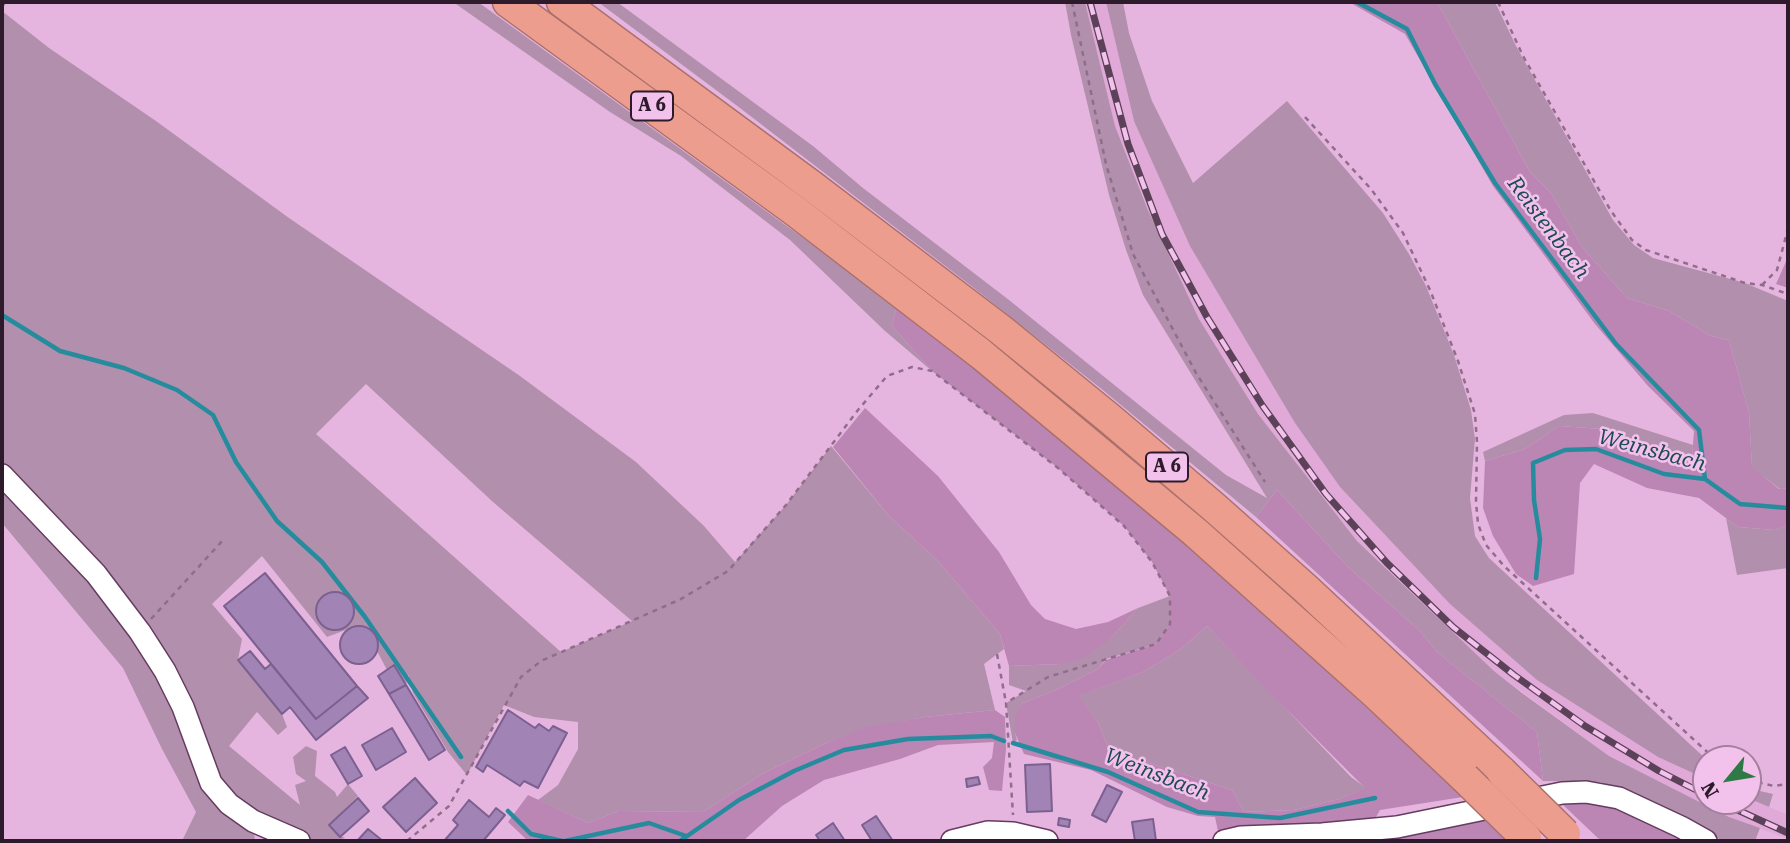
<!DOCTYPE html>
<style>
body{margin:0}
#map{position:relative;width:1790px;height:843px;overflow:hidden;background:#e6b5df;font-family:"Roboto Serif",serif}
canvas{display:block}
.frame{position:absolute;inset:0;border:4px solid #2d1b2b;pointer-events:none}
.north{position:absolute;left:1692px;top:745px;width:70px;height:70px;box-sizing:border-box;background:#f3c2ec;border:2px solid #a47f9f;border-radius:50%;rotate:240deg;font-size:19px;font-weight:700;line-height:28px;text-align:center;color:#2d1b2b}
.north::after{content:'';display:block;margin:auto;width:24px;height:32px;background:#2f7947;clip-path:polygon(50% 0,100% 100%,50% 72%,0 100%)}
</style>
<div id="map">
<canvas width="1790" height="843"></canvas>
<div class="frame"></div>
<div class="north">N</div>
</div>
<script>
const g = document.querySelector('canvas').getContext('2d');
g.lineJoin = 'round';
function fillPath(path, color) {
  g.fillStyle = color;
  g.fill(path, 'evenodd');
}
function shape(rows) {
  const path = new Path2D();
  for (const r of rows) {
    if (r.length === 3) {
      path.moveTo(r[0] + r[2], r[1]);
      path.arc(r[0], r[1], r[2], 0, 2 * Math.PI);
      continue;
    }
    path.moveTo(r[0], r[1]);
    for (let i = 2; i < r.length; i += 2) path.lineTo(r[i], r[i + 1]);
  }
  return path;
}
function strokePath(path, color, width, dash) {
  g.strokeStyle = color;
  g.lineWidth = width;
  g.lineCap = dash ? 'butt' : 'round';
  g.setLineDash(dash || []);
  g.stroke(path);
}
function label(font, color, halo, rows, align = 'center') {
  g.font = font + ' "Roboto Serif",serif';
  g.lineWidth = 5;
  g.setLineDash([]);
  g.textBaseline = 'middle';
  g.strokeStyle = halo;
  g.fillStyle = color;
  for (const [text, x, y, turn = 0] of rows) {
    g.save();
    g.translate(x, y);
    g.rotate((+turn || 0) * Math.PI / 180);
    g.textAlign = isNaN(turn) ? turn : align;
    if (halo) g.strokeText(text, 0, 0);
    g.fillText(text, 0, 0);
    g.restore();
  }
}
const built = shape([
 [1085,2,1106,2,1134,121,1295,423,1340,487,1450,604,1537,680,1658,757,1706,779,1706,801,1748,801,1748,798,1788,815,1788,839,1729,817,1609,756,1494,671,1357,541,1258,414,1199,319,1147,208,1115,126]
]);
const green = shape([
 [453,2,478,2,897,306,892,326,932,371,885,331,790,240,681,156,610,112],
 [598,2,617,2,813,146,863,188,1009,300,1226,475,1267,498,1143,295,1126,250,1109,195,1071,35,1065,2,1085,2,1115,126,1147,208,1199,319,1258,414,1357,541,1494,671,1522,693,1609,756,1729,817,1760,828,1755,841,1723,841,1640,796,1600,782,1543,781,1537,732,1437,652,1420,631,1349,568,1277,490,1256,517,1104,391,970,285,740,108],
 [1106,2,1123,2,1129,33,1152,101,1193,183,1287,101,1383,213,1409,254,1426,286,1454,355,1471,410,1475,439,1470,498,1475,536,1489,558,1706,759,1706,779,1658,757,1537,680,1450,604,1340,487,1295,423,1190,246,1134,121],
 [1437,2,1495,2,1516,46,1613,220,1634,245,1653,258,1745,283,1788,301,1788,488,1780,489,1752,468,1749,413,1729,340,1711,336,1669,311,1627,298,1582,247,1551,193,1530,172],
 [2,11,49,48,156,121,289,218,520,376,636,462,704,526,735,562,786,505,831,446,889,516,938,561,1000,634,1004,649,984,664,995,710,925,717,867,728,826,743,762,774,703,812,619,811,588,823,538,800,558,785,578,749,578,722,534,717,504,705,467,775,448,752,413,693,408,674,406,685,394,666,387,670,377,651,377,639,374,633,369,628,356,626,327,637,262,556,212,604,242,639,238,660,282,714,287,727,278,735,257,712,229,746,300,805,295,785,306,781,296,774,293,757,306,746,317,751,315,776,335,792,337,797,348,784,358,796,329,825,340,837,345,837,340,841,299,841,253,822,255,841,182,841,196,812,162,749,123,668,2,523],
 [366,384,493,502,632,621,561,652,316,434],
 [1593,413,1693,445,1692,457,1636,444,1602,429,1559,426,1525,449,1485,461,1483,452,1564,415],
 [1726,518,1738,527,1775,530,1788,525,1788,568,1737,575],
 [1170,596,1170,624,1156,644,1106,659,1098,669,1056,690,1023,703,1015,733,1017,740,1013,743,1006,703,1026,691,1009,685,1009,666,1060,664,1111,638,1138,608],
 [1207,626,1351,777,1366,788,1339,799,1294,810,1244,812,1232,790,1109,750,1098,722,1078,696,1143,672,1181,649],
 [1748,785,1756,790,1773,794,1769,807,1748,798]
]);
const forest = shape([
 [1349,2,1437,2,1530,172,1551,193,1582,247,1627,298,1669,311,1711,336,1729,340,1749,413,1752,467,1779,489,1788,488,1788,525,1775,530,1738,527,1699,498,1647,488,1594,464,1580,483,1574,574,1533,586,1516,574,1493,536,1483,508,1485,461,1525,449,1559,426,1602,429,1636,444,1692,457,1694,431,1648,386,1595,324,1493,186,1405,34],
 [1788,257,1788,288,1776,284],
 [897,306,1067,442,1241,591,1463,797,1380,810,1373,822,1219,836,1215,817,1198,816,1167,807,1091,770,1024,754,1015,733,1015,716,1023,703,1056,690,1098,669,1106,660,1156,644,1170,624,1170,596,1152,562,1124,526,1058,468,932,371,892,326],
 [1207,626,1267,690,1365,788,1339,799,1294,810,1244,812,1232,790,1109,750,1098,722,1079,696,1143,672,1181,649],
 [865,408,938,476,999,552,1031,605,1045,619,1076,629,1108,622,1138,608,1111,638,1085,657,1060,664,1009,666,1000,634,938,561,889,516,833,447],
 [1277,490,1349,568,1420,631,1437,652,1537,732,1543,781,1256,517],
 [995,710,1005,717,1006,749,1002,791,989,790,983,767,992,758,994,742,938,745,900,759,824,780,782,806,743,841,543,841,526,839,508,822,528,795,588,823,619,811,703,812,762,774,826,743,867,727,925,717],
 [1561,803,1611,803,1688,841,1601,841],
 [1486,819,1506,841,1337,841]
]);
const stream = shape([
 [1357,2,1407,29,1435,84,1495,183,1616,344,1699,430,1705,479],
 [2,315,60,351,124,368,177,390,213,415,236,462,277,521,322,562,365,617,461,757],
 [1536,578,1540,539,1534,500,1533,463,1565,450,1596,449,1664,474,1705,479,1740,504,1788,508],
 [1013,743,1108,772,1198,812,1280,818,1375,798],
 [508,811,531,834,562,841],
 [565,841,649,823,686,836],
 [680,841,739,800,794,771,844,750,908,739,991,736,1004,741]
]);
const building = shape([
 [265,573,357,686,316,719,224,606,265,573],
 [335,611,19],
 [359,645,19],
 [250,651,265,669,271,664,316,719,357,686,368,698,316,740,290,707,282,714,238,660,250,651],
 [394,665,406,685,389,694,378,676,394,665],
 [406,685,445,750,429,760,389,694,406,685],
 [508,710,535,728,539,724,549,731,553,726,567,733,538,788,524,781,520,786,487,765,483,772,476,767,508,710],
 [392,728,406,752,376,770,362,745,392,728],
 [345,747,362,776,348,784,331,755,345,747],
 [1050,764,1052,811,1027,812,1025,765,1050,764],
 [978,777,980,784,967,787,966,779,978,777],
 [415,778,437,803,406,832,383,807,415,778],
 [1107,785,1122,792,1106,822,1092,815,1107,785],
 [358,798,369,811,340,837,329,825,358,798],
 [469,800,489,817,496,808,505,815,483,841,444,841,458,825,453,820,469,800],
 [876,816,893,841,872,841,862,825,876,816],
 [1059,818,1070,820,1069,827,1058,825,1059,818],
 [1153,819,1156,841,1135,841,1132,822,1153,819],
 [833,823,845,841,820,841,816,835,833,823],
 [368,829,383,841,357,841,368,829]
]);
const path = shape([
 [1072,2,1106,164,1133,254,1196,373,1265,482],
 [1498,2,1523,56,1611,211,1632,240,1646,250,1745,283,1762,285,1788,294],
 [2,7,5,2],
 [1305,117,1371,189,1403,233,1430,290,1458,361,1475,414,1477,442,1476,502,1478,524,1486,545,1504,566,1715,759],
 [1788,227,1786,236,1788,241],
 [1762,285,1777,270,1786,236],
 [151,619,224,539],
 [997,654,1006,703],
 [1748,780,1774,786,1788,784],
 [407,841,449,806,521,677,541,661,681,599,728,571,786,505,858,410,887,376,912,367,932,371,1058,468,1124,526,1152,562,1170,596,1170,624,1156,644,1048,677,1006,703,1013,815]
]);
const minor = shape([
 [2,475,96,574,140,632,165,671,183,707,211,783,229,804,253,821,299,841],
 [952,841,988,832,1013,833,1047,841],
 [1224,841,1241,837,1322,834,1397,827,1562,793,1586,792,1619,798,1681,827,1706,841]
]);
const highway = shape([
 [508,2,795,211,981,354,1195,532,1376,694,1465,778],
 [562,2,812,186,1001,330,1109,418,1215,508,1305,588,1502,772]
]);
const rail = shape([
 [1090,2,1128,144,1162,234,1207,317,1262,405,1326,494,1387,563,1453,627,1514,675,1585,726,1659,771,1706,795],
 [1718,801,1788,833]
]);
const highwayBridge = shape([
 [1502,772,1565,834],
 [1465,778,1526,838]
]);
const shields = [
 [652,106,42],
 [1167,467,42]
];
const shieldNames = [
 ["A 6",652,106],
 ["A 6",1167,467]
];
const waterNames = [
 ["Reistenbach",1548,228,53],
 ["Weinsbach",1652,451,15],
 ["Weinsbach",1157,775,21]
];
fillPath(built, '#e0a9d8');
fillPath(green, '#b290ad');
fillPath(forest, '#bb85b4');
strokePath(stream, '#268c9d', 4.5);
fillPath(building, '#a184b5');
strokePath(building, '#7c608f', 2);
strokePath(minor, '#653c60', 24);
strokePath(highway, '#aa706b', 33);
strokePath(path, '#8f6d8b', 2.5, [5, 5]);
strokePath(minor, '#fff', 21);
strokePath(highway, '#ed9d8d', 30);
strokePath(rail, '#5b4258', 7);
strokePath(rail, '#f3c2ec', 4.5, [13]);
strokePath(highwayBridge, '#aa706b', 33, []);
strokePath(highwayBridge, '#ed9d8d', 30);
for (const [x, y, w] of shields) {
  const box = new Path2D();
  box.roundRect(x - w / 2, y - 14.5, w, 29, 5);
  g.fillStyle = '#f3c2ec';
  g.fill(box);
  strokePath(box, '#2d1b2b', 2);
}
label('bold 18px', '#2d1b2b', null, shieldNames);
label('italic 21px', '#1f4a52', '#f3c2ec', waterNames);
</script>
